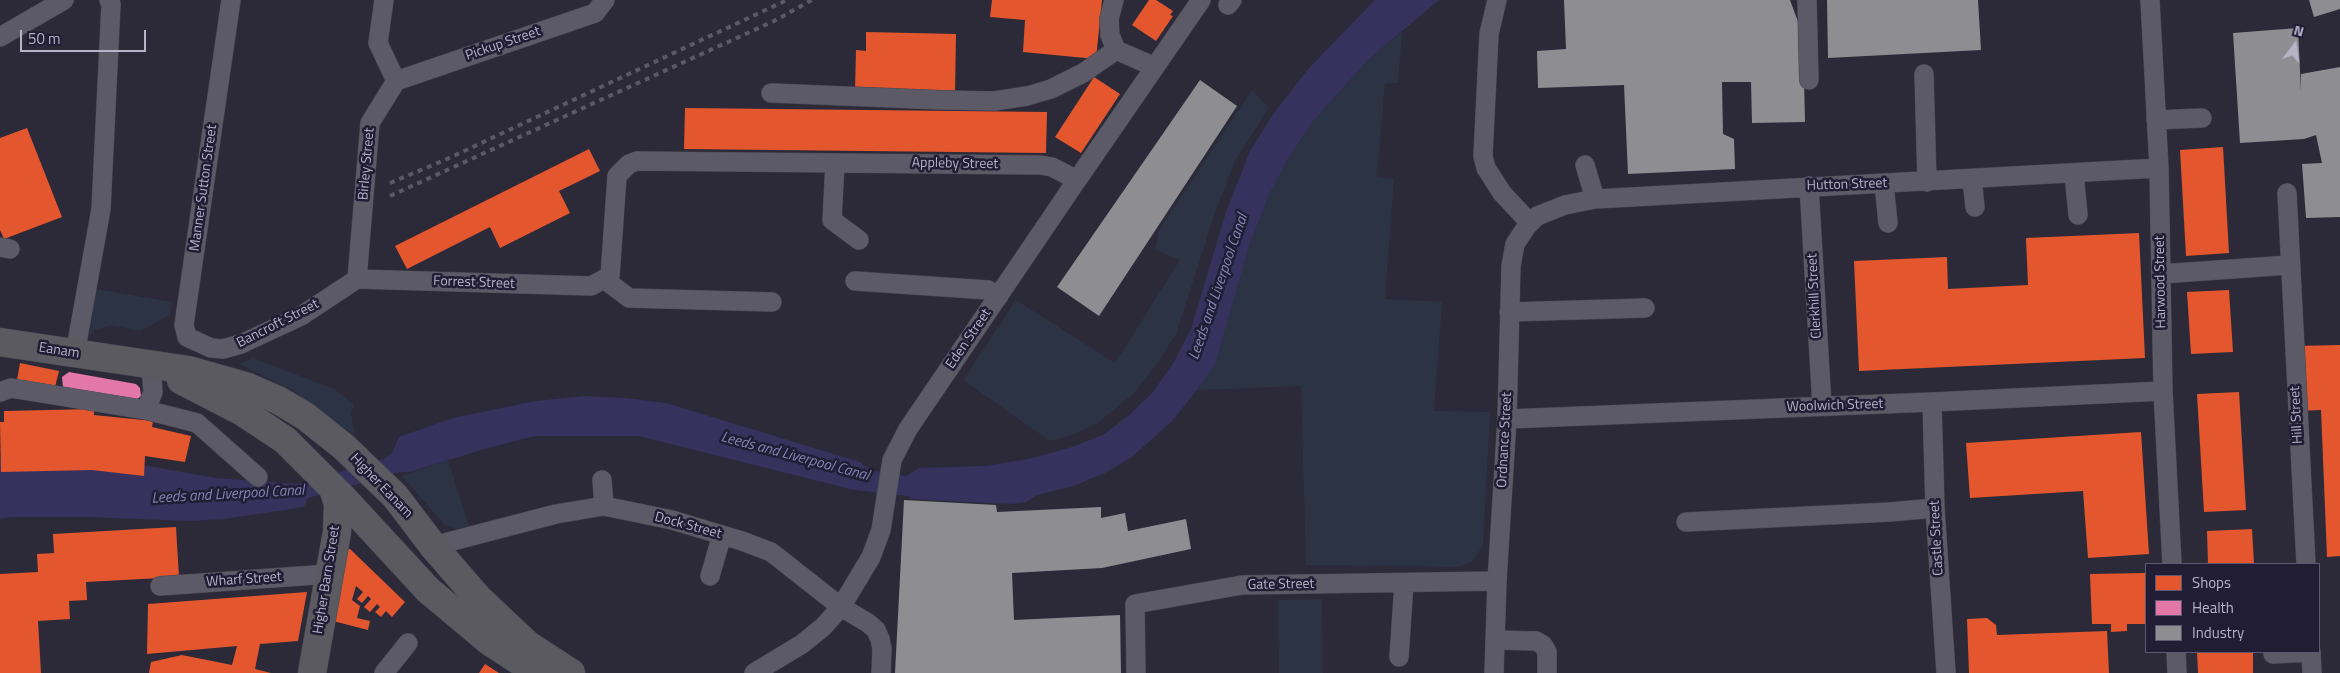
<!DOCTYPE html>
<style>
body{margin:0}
#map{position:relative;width:2340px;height:673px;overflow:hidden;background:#2c2a39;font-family:"Titillium Web",sans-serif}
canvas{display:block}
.legend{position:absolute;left:2145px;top:563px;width:175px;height:90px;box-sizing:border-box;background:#201d34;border:1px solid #5c5970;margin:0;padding:6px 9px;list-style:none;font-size:15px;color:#b7b4ca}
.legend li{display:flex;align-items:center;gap:10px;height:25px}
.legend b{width:25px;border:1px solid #5c5970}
.north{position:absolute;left:2270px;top:20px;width:50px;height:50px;-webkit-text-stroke:4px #201d34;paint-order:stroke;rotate:15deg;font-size:14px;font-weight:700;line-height:20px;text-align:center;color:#b7b4ca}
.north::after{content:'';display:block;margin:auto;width:18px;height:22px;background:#b7b4ca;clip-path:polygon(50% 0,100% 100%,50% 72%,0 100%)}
.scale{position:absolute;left:20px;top:30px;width:126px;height:22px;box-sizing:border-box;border:2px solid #b7b4ca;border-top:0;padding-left:6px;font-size:15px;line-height:18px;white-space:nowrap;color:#b7b4ca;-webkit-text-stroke:4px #201d34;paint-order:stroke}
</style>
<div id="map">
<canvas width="2340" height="673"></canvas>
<ul class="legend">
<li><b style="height:14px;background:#e4572e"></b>Shops</li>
<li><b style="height:14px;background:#e377a8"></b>Health</li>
<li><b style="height:14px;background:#8d8d92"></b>Industry</li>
</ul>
<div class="north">N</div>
<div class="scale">50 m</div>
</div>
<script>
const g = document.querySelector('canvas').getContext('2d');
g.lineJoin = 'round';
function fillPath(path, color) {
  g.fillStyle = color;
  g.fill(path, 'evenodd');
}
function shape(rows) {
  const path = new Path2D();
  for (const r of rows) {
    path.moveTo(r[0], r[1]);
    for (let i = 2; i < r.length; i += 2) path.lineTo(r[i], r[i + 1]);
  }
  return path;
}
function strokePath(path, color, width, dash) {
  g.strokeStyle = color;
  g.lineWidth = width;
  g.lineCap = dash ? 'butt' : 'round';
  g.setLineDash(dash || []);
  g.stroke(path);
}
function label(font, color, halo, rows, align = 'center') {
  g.font = font + ' "Titillium Web",sans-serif';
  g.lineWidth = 5;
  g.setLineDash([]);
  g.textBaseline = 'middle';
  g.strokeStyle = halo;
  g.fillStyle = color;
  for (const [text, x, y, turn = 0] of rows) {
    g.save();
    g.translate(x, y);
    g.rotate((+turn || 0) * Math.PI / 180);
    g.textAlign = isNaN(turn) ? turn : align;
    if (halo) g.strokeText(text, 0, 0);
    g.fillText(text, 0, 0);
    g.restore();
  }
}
const green = shape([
 [1402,32,1398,83,1385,84,1377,177,1394,178,1385,299,1442,302,1434,411,1490,412,1483,545,1472,562,1458,567,1306,565,1301,386,1197,390,1215,364,1250,244,1269,195,1288,159,1314,120,1369,59],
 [1252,90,1269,108,1235,161,1216,210,1176,334,1157,364,1134,393,1098,423,1075,434,1050,441,963,380,1016,300,1115,363,1180,260,1155,250,1159,230],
 [96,289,172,302,170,315,140,331,111,325,95,330,89,337],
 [253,358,334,389,354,405,351,413,355,436,292,390,239,364],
 [448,460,469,526,459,529,445,525,402,476],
 [1322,599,1323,673,1279,673,1278,600]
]);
const water = shape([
 [1375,0,1439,0,1369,59,1314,120,1288,159,1269,195,1250,244,1215,365,1193,395,1172,421,1132,457,1105,473,1073,486,1037,495,1026,502,1011,504,912,499,907,496,854,490,639,436,534,436,488,448,409,472,400,472,308,498,304,507,224,519,190,521,89,517,12,517,0,519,0,459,67,456,142,465,216,478,297,484,384,459,392,453,399,437,453,418,536,401,585,396,625,398,666,403,860,462,870,470,906,476,919,468,986,466,1033,458,1072,447,1103,435,1128,416,1153,392,1174,362,1191,329,1226,212,1250,151,1274,113,1309,68]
]);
const shops = shape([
 [992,0,1102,0,1096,59,1023,52,1025,20,990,17],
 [1149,0,1156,0,1173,11,1170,15,1173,16,1156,41,1132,25],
 [866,32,956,34,955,93,855,91,856,50,866,51],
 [1094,77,1120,94,1081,153,1055,137],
 [685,108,1047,112,1046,153,684,149],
 [27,128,62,217,4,239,0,230,0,138],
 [2223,147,2229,253,2186,256,2180,150],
 [589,149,600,171,559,191,570,213,500,248,490,227,407,269,395,246],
 [2139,233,2145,358,1859,371,1854,261,1947,257,1948,289,2028,285,2026,238],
 [2229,290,2233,352,2191,354,2187,292],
 [2340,345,2340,556,2327,557,2321,410,2298,411,2296,346],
 [20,363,59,371,55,387,17,380],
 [2239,392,2246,510,2204,512,2197,394],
 [94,409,94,415,153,421,152,427,191,436,185,462,145,456,144,476,92,470,1,472,0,422,4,422,4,411],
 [2141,432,2149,554,2088,558,2083,491,1970,498,1966,443],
 [176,527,179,577,86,582,87,600,69,601,70,619,38,621,41,673,0,673,0,574,38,572,37,554,54,553,53,534],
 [2252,529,2254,564,2208,564,2207,531],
 [350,549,405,602,392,617,386,611,381,617,375,612,380,607,377,604,370,612,364,607,371,599,368,596,362,603,357,599,363,592,356,586,352,600,360,606,357,618,370,621,368,630,333,621,345,550],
 [2146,573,2146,624,2127,624,2127,631,2111,632,2111,624,2092,624,2090,574],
 [307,592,298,641,260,644,255,669,271,673,149,673,151,662,182,655,232,665,237,646,147,654,148,604],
 [1987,618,1996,625,1997,635,2107,631,2109,673,1969,673,1967,619],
 [2197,652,2253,652,2253,673,2198,673],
 [485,664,499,673,479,673]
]);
const health = shape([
 [69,372,136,384,140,388,141,396,134,402,63,388,62,377]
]);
const industry = shape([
 [1564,0,1790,0,1803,35,1805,122,1752,123,1751,82,1722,82,1723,134,1734,139,1735,169,1628,174,1624,85,1538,88,1537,51,1566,49],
 [1827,0,1978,0,1981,50,1828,58],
 [2309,0,2340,0,2340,9,2314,17],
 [2298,28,2301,92,2301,74,2340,67,2340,217,2306,218,2302,164,2322,163,2316,135,2304,139,2240,143,2233,33],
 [1200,80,1237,106,1099,316,1057,287],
 [904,500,996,505,997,512,1101,507,1101,518,1125,513,1128,531,1186,519,1191,549,1102,568,1012,573,1014,620,1120,615,1121,673,895,673]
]);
const minor = shape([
 [231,0,184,325,187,337,211,348,223,349,241,344,301,316,357,279],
 [1114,0,1109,19,1110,35,1116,50],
 [1497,0,1489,34,1483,156,1486,168,1502,193,1530,223],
 [1807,0,1809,80],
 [2150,0,2159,168,2163,391,2172,564],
 [1228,5,1232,0],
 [0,37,64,0],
 [1924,74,1927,182],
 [396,81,595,13,605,0],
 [771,93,942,100,994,101,1027,96,1051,89,1083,73,1116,50,1155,67],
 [2156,120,2202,118],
 [835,163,832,220,859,240],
 [1585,165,1595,199],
 [2074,173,2078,215],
 [1972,179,1975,207],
 [1884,184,1888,223],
 [1809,186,1822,406],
 [2287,193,2306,564],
 [0,247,10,249],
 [2161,274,2289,265],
 [357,279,591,286,610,276,617,176,629,164,637,161,1040,165,1052,167,1077,180,1201,0],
 [357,279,370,123,396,81,378,43,384,0],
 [604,279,629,298,772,302],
 [855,281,988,290,999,296],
 [1509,312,1645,308],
 [75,354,101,209,111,4,109,0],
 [151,365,153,392,146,410,197,423,258,477],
 [0,392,11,388,146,410],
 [1932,402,1935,508,1946,673],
 [1507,419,1932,402,2163,391],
 [602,480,604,506],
 [1686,522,1890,512,1935,508],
 [433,546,556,514,604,506,672,520,742,541,771,552,841,607,868,623,876,630,880,639,882,649,881,673],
 [710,576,722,535],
 [160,586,329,574],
 [1495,640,1536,641,1543,645,1547,652,1547,673],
 [2176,652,2177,673],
 [2311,652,2312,673],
 [2273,654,2311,652],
 [1399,657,1404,583],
 [384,673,408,643],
 [754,673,802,644,823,627,841,607,871,557,881,530,892,460,908,429,1077,180],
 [1136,673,1135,604,1242,585,1497,581],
 [1494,673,1497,581,1507,419,1511,266,1515,244,1527,226,1537,216,1565,205,1595,199,2159,168]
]);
const highway = shape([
 [0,342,188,370,248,387,278,400,305,416,344,447,395,496,433,546,478,598,528,645,571,673],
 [181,380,241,411,285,440,345,500,428,590,489,641,538,673],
 [312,673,337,532,338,504,333,488]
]);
const rail = shape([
 [390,183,447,159,787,0],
 [390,196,774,21,812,0]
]);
const streetNames = [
 ["Pickup Street",503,44,-19],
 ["Birley Street",367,164,-85],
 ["Appleby Street",955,164,1],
 ["Hutton Street",1847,185,-2],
 ["Manner Sutton Street",204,188,-82],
 ["Harwood Street",2161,282,-91],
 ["Forrest Street",474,283,2],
 ["Clerkhill Street",1815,296,-93],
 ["Bancroft Street",278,324,-27],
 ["Eden Street",969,339,-56],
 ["Eanam",59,351,9],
 ["Woolwich Street",1835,406,-2],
 ["Hill Street",2297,415,-93],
 ["Ordnance Street",1505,440,-87],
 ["Higher Eanam",381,486,46],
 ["Dock Street",688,526,15],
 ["Castle Street",1937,538,-93],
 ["Wharf Street",244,580,-4],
 ["Higher Barn Street",327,580,-81],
 ["Gate Street",1281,585,-1]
];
const waterNames = [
 ["Leeds and Liverpool Canal",1219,287,-71],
 ["Leeds and Liverpool Canal",795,457,15],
 ["Leeds and Liverpool Canal",228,495,-3]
];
fillPath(green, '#2b3344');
fillPath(water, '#36325d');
fillPath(shops, '#e4572e');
fillPath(health, '#e377a8');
fillPath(industry, '#8d8d92');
strokePath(minor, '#474550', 20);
strokePath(highway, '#494755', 29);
strokePath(minor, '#5c5a67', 19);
strokePath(highway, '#5b5a60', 28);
strokePath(rail, '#5a5964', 4, [5, 5]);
label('14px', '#b7b4ca', '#201d34', streetNames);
label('italic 15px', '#8883b7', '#201d34', waterNames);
</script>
